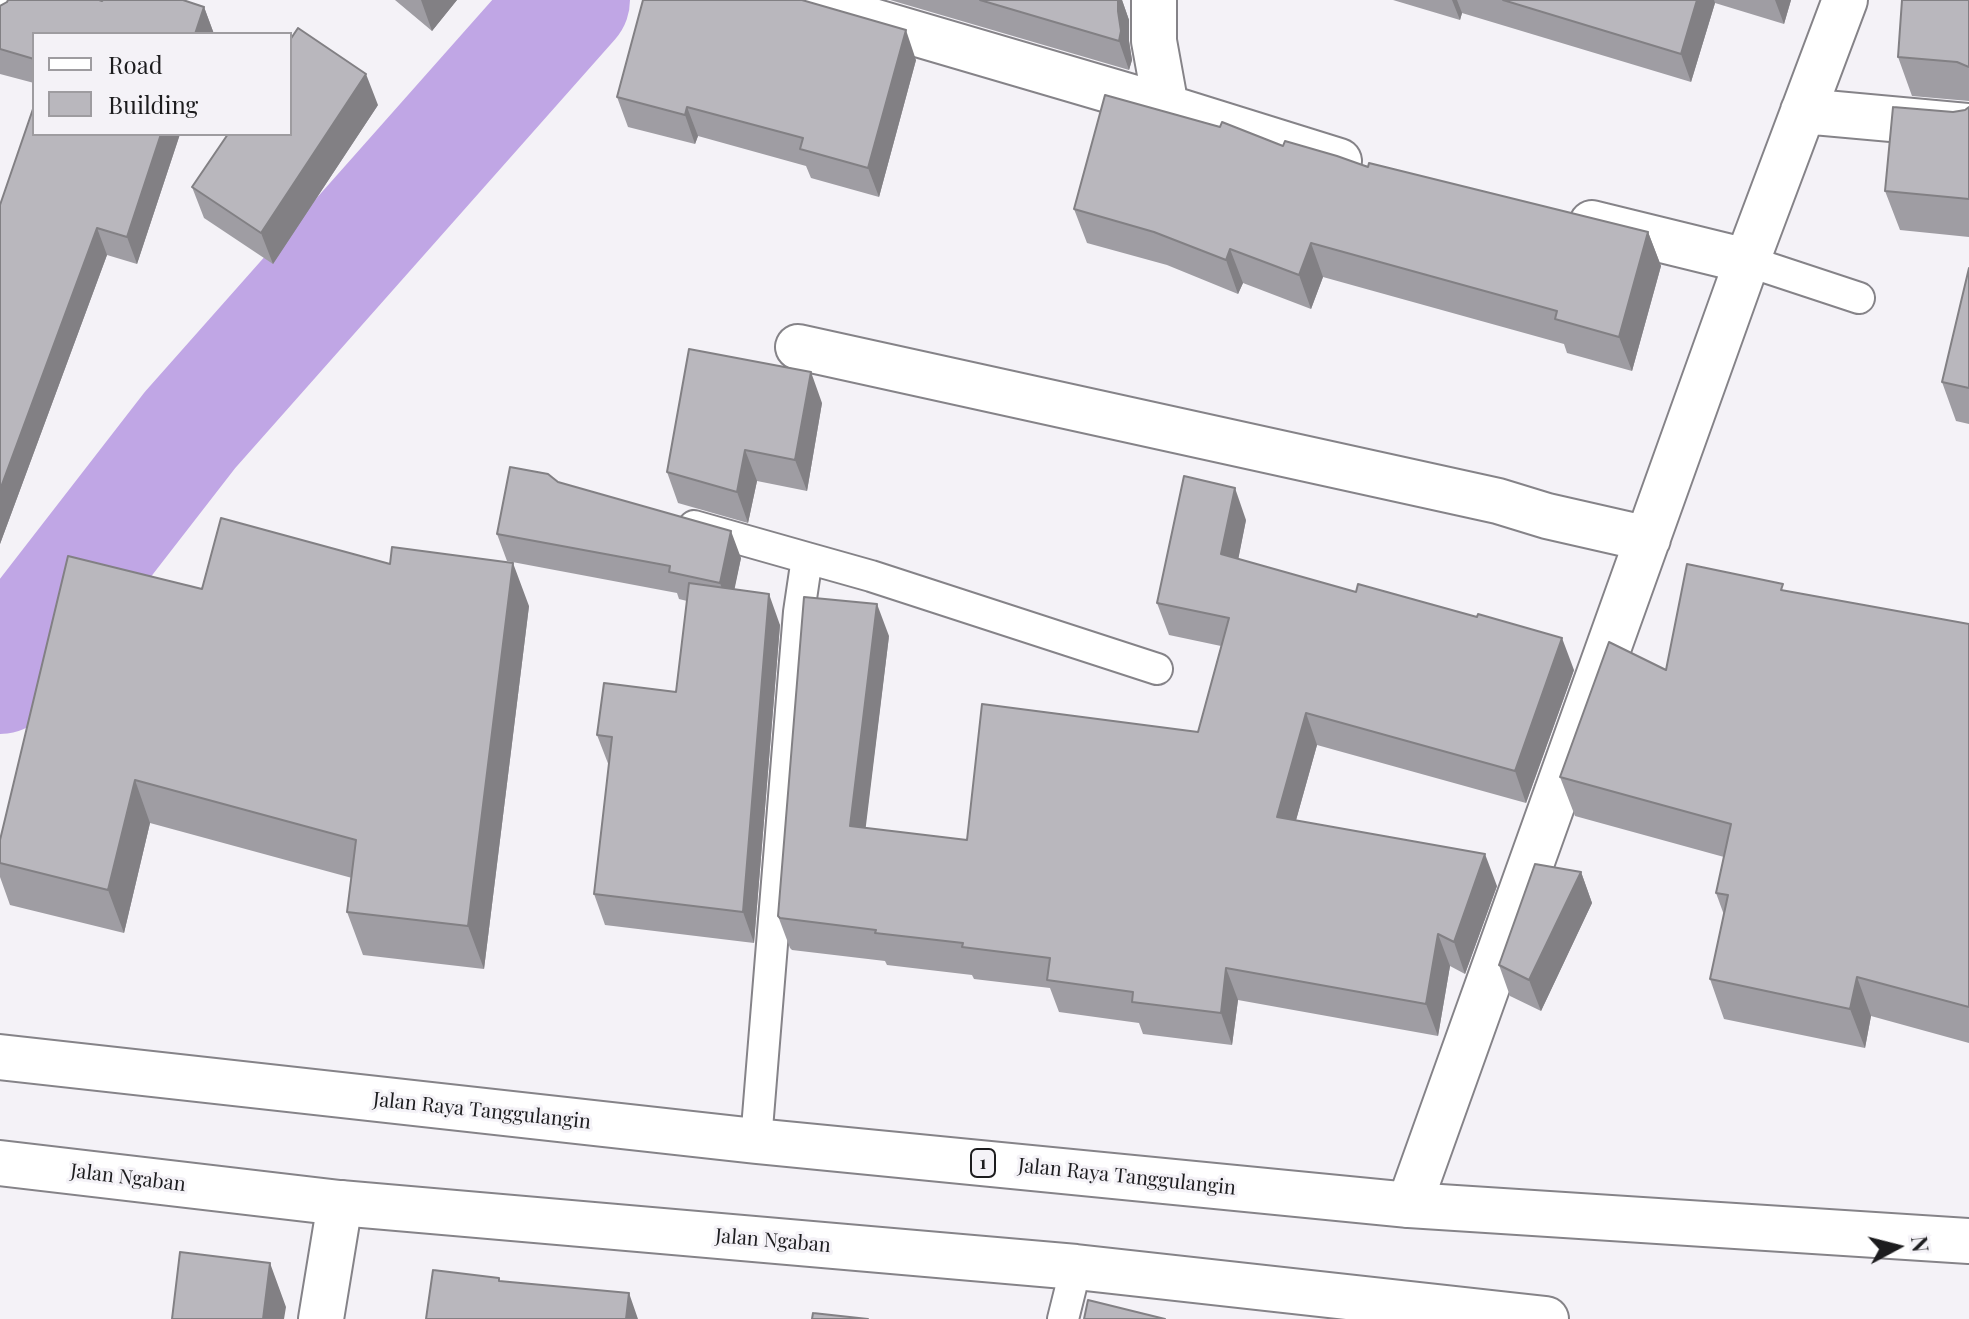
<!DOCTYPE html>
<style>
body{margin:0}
#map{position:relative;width:1969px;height:1319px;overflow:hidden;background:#f4f2f7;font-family:"Playfair Display",serif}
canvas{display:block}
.legend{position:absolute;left:32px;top:32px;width:260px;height:104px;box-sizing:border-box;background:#f4f2f7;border:2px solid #9e9ca0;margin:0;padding:10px 14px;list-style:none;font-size:24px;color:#1c1c1e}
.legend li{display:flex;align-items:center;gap:16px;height:40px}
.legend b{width:40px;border:2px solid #9e9ca0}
.north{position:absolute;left:1857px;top:1207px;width:80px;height:80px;-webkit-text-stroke:6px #f4f2f7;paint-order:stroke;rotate:83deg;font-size:22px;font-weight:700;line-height:32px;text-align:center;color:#1c1c1e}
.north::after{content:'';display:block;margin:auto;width:28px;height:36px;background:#1c1c1e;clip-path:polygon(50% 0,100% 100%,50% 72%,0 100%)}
</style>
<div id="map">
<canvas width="1969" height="1319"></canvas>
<ul class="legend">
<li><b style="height:10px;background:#fff"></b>Road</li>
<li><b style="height:22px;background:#b9b7bd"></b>Building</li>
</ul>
<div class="north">N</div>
</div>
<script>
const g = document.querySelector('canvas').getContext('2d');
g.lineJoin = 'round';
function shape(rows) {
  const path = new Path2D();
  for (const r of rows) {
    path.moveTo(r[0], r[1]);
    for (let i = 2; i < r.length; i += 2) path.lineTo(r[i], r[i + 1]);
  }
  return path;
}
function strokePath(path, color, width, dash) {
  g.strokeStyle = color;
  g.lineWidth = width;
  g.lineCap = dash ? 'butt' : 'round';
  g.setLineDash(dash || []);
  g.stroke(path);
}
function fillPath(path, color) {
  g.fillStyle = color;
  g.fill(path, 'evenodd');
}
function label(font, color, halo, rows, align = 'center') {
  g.font = font + ' "Playfair Display",serif';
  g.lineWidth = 6;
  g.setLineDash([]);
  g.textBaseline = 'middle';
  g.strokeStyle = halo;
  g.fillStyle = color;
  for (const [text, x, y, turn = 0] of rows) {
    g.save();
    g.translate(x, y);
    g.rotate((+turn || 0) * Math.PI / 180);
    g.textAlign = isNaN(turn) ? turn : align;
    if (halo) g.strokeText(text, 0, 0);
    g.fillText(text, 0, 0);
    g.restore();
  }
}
const river = shape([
 [0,675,190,430,571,0]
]);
const lane = shape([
 [1747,261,1859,298],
 [694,526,807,558],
 [756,1141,799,612,807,558,871,576,1157,669],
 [1063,1319,1076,1267]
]);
const street = shape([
 [801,0,1166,107,1339,161],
 [1154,0,1154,41,1166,107],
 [0,11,4,0],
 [1803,111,1969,126],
 [1592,223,1747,261],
 [798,347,1498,501,1547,516,1648,539],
 [1409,1205,1747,261,1845,0],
 [321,1319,340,1203]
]);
const highway = shape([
 [0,1057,756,1141,1409,1205,1969,1241],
 [0,1163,340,1203,1076,1267,1546,1319]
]);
const wall = shape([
 [395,0,457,0,432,31],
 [890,0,1122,0,1129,20,1129,41,1132,60,1129,70],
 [1393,0,1791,0,1784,24,1715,3,1691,82,1462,13,1460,20],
 [1969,0,1969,101,1912,96,1898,57],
 [102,1,204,7,214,34,34,34,34,83,0,74,0,6],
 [916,60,879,197,811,178,806,166,698,136,695,144,628,127,617,97],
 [378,105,273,264,204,218,192,187],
 [1969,107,1969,237,1900,230,1885,191,1953,112,1965,110],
 [180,134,137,264,107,255,0,544,0,205],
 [1283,146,1648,232,1661,266,1632,371,1567,353,1564,344,1323,277,1311,309,1243,283,1238,294,1167,265,1087,243,1074,209],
 [1969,268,1969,424,1956,421,1942,382],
 [822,403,807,491,757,481,748,523,678,503,667,472],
 [558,482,741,558,734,589,780,625,754,943,605,925,594,894,609,766,597,735,676,692,687,601,679,599,677,593,507,561,497,534],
 [1246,520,1238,559,1574,670,1526,803,1317,745,1296,820,1497,886,1465,974,1450,966,1438,1036,1238,1000,1232,1045,1143,1034,1139,1023,1059,1012,1050,988,974,979,972,975,887,965,885,961,792,950,790,948,778,916,889,636,865,828,967,840,1198,732,1221,646,1169,635,1157,603],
 [202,589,529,606,484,969,363,955,347,912,352,878,150,823,124,933,10,905,0,877,0,840],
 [1785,591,1969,624,1969,1043,1871,1016,1865,1048,1724,1019,1710,979,1724,915,1716,893,1724,857,1575,816,1560,777,1666,670],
 [1581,872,1592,903,1541,1011,1510,996,1499,965]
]);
const shadedWall = shape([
 [421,0,457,0,432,31],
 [1118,0,1122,0,1129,20,1129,41,1132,60,1129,70,1119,41],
 [1452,0,1457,0,1462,13,1460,20],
 [1697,0,1714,0,1715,3,1691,82,1681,54],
 [1775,0,1791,0,1784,24],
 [204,7,214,34,195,34],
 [906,30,916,60,879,197,868,168],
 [366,74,378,105,273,264,261,233],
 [687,107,698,136,695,144,685,115],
 [161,134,180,134,137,264,127,237],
 [97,228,107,255,0,544,0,490],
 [1648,232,1661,266,1632,371,1619,337],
 [1311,243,1323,277,1311,309,1299,275],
 [1230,249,1243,283,1238,294,1226,260],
 [811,372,822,403,807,491,795,460],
 [745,450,757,481,748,523,737,492],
 [1235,488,1246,520,1233,586,1221,554],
 [731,531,741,558,730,611,720,583],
 [513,563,529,606,484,969,468,926],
 [769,594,780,625,754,943,743,912],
 [877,604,889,636,862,858,850,826],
 [1562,638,1574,670,1526,803,1515,771],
 [1306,713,1317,745,1288,849,1277,817],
 [135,780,150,823,124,933,108,890],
 [1485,854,1497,886,1465,974,1454,942],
 [1581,872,1592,903,1541,1011,1529,980],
 [1438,934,1450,966,1438,1036,1426,1004],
 [1226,968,1238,1000,1232,1045,1221,1013],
 [1857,977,1871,1016,1865,1048,1850,1009],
 [270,1263,286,1307,284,1319,263,1319],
 [629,1293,638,1319,626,1319]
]);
const building = shape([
 [8,0,99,0,102,1,103,0,183,0,204,7,195,34,34,34,34,59,0,49,0,6,7,2,8,0],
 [643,0,802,0,906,30,868,168,800,149,803,138,687,107,685,115,617,97,643,0],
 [980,0,1118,0,1118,11,1121,31,1119,41,980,0],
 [1503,0,1697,0,1681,54,1503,0],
 [1902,0,1969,0,1969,67,1957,62,1898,57,1902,0],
 [298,28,366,74,261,233,192,187,228,134,290,134,290,40,298,28],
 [1105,95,1220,127,1222,122,1283,146,1285,141,1337,156,1368,167,1369,163,1648,232,1619,337,1555,319,1557,311,1311,243,1299,275,1230,249,1226,260,1154,232,1074,209,1105,95],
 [34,106,34,134,161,134,127,237,97,228,0,490,0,205,34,106],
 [1893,107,1953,112,1965,110,1969,107,1969,199,1885,191,1893,107],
 [1969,268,1969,388,1942,382,1969,268],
 [689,349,811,372,795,460,745,450,737,492,667,472,689,349],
 [510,467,548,474,558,482,731,531,720,583,669,572,670,566,497,534,510,467],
 [1184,476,1235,488,1221,554,1356,592,1358,584,1477,617,1478,614,1562,638,1515,771,1306,713,1277,817,1485,854,1454,942,1438,934,1426,1004,1226,968,1221,1013,1132,1002,1133,992,1047,980,1050,958,962,947,963,943,875,933,876,930,780,918,778,916,804,597,877,604,850,826,967,840,982,704,1198,732,1229,618,1157,603,1184,476],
 [221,518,390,564,392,547,513,563,468,926,347,912,356,840,135,780,108,890,0,863,0,840,68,556,202,589,221,518],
 [1687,564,1783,584,1781,590,1969,624,1969,1007,1857,977,1850,1009,1710,979,1728,895,1716,893,1731,824,1560,777,1609,642,1666,670,1687,564],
 [689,583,769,594,743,912,594,894,612,737,597,735,604,683,676,692,689,583],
 [1535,864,1581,872,1529,980,1499,965,1535,864],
 [180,1252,270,1263,263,1319,172,1319,180,1252],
 [433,1270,499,1278,499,1281,629,1293,626,1319,426,1319,433,1270],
 [1088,1300,1165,1319,1084,1319,1088,1300],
 [813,1313,868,1319,812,1319,813,1313]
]);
const shields = [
 [983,1163,24]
];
const shieldNames = [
 ["1",983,1163]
];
const streetNames = [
 ["Jalan Raya Tanggulangin",482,1111,6],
 ["Jalan Raya Tanggulangin",1127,1177,6],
 ["Jalan Ngaban",128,1178,7],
 ["Jalan Ngaban",773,1241,5]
];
strokePath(river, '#c0a6e5', 118);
strokePath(lane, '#858388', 34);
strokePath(street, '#858388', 48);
strokePath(highway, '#858388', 48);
strokePath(lane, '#fff', 30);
strokePath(street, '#fff', 44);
strokePath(highway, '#fff', 44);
fillPath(wall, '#9f9da3');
fillPath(shadedWall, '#828084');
fillPath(building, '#b9b7bd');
strokePath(building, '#828084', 2);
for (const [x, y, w] of shields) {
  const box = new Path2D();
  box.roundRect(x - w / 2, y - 14, w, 28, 6);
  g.fillStyle = '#f4f2f7';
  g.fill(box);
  strokePath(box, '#1c1c1e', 2);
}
label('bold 18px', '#1c1c1e', null, shieldNames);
label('20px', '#1c1c1e', '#f4f2f7', streetNames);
</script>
